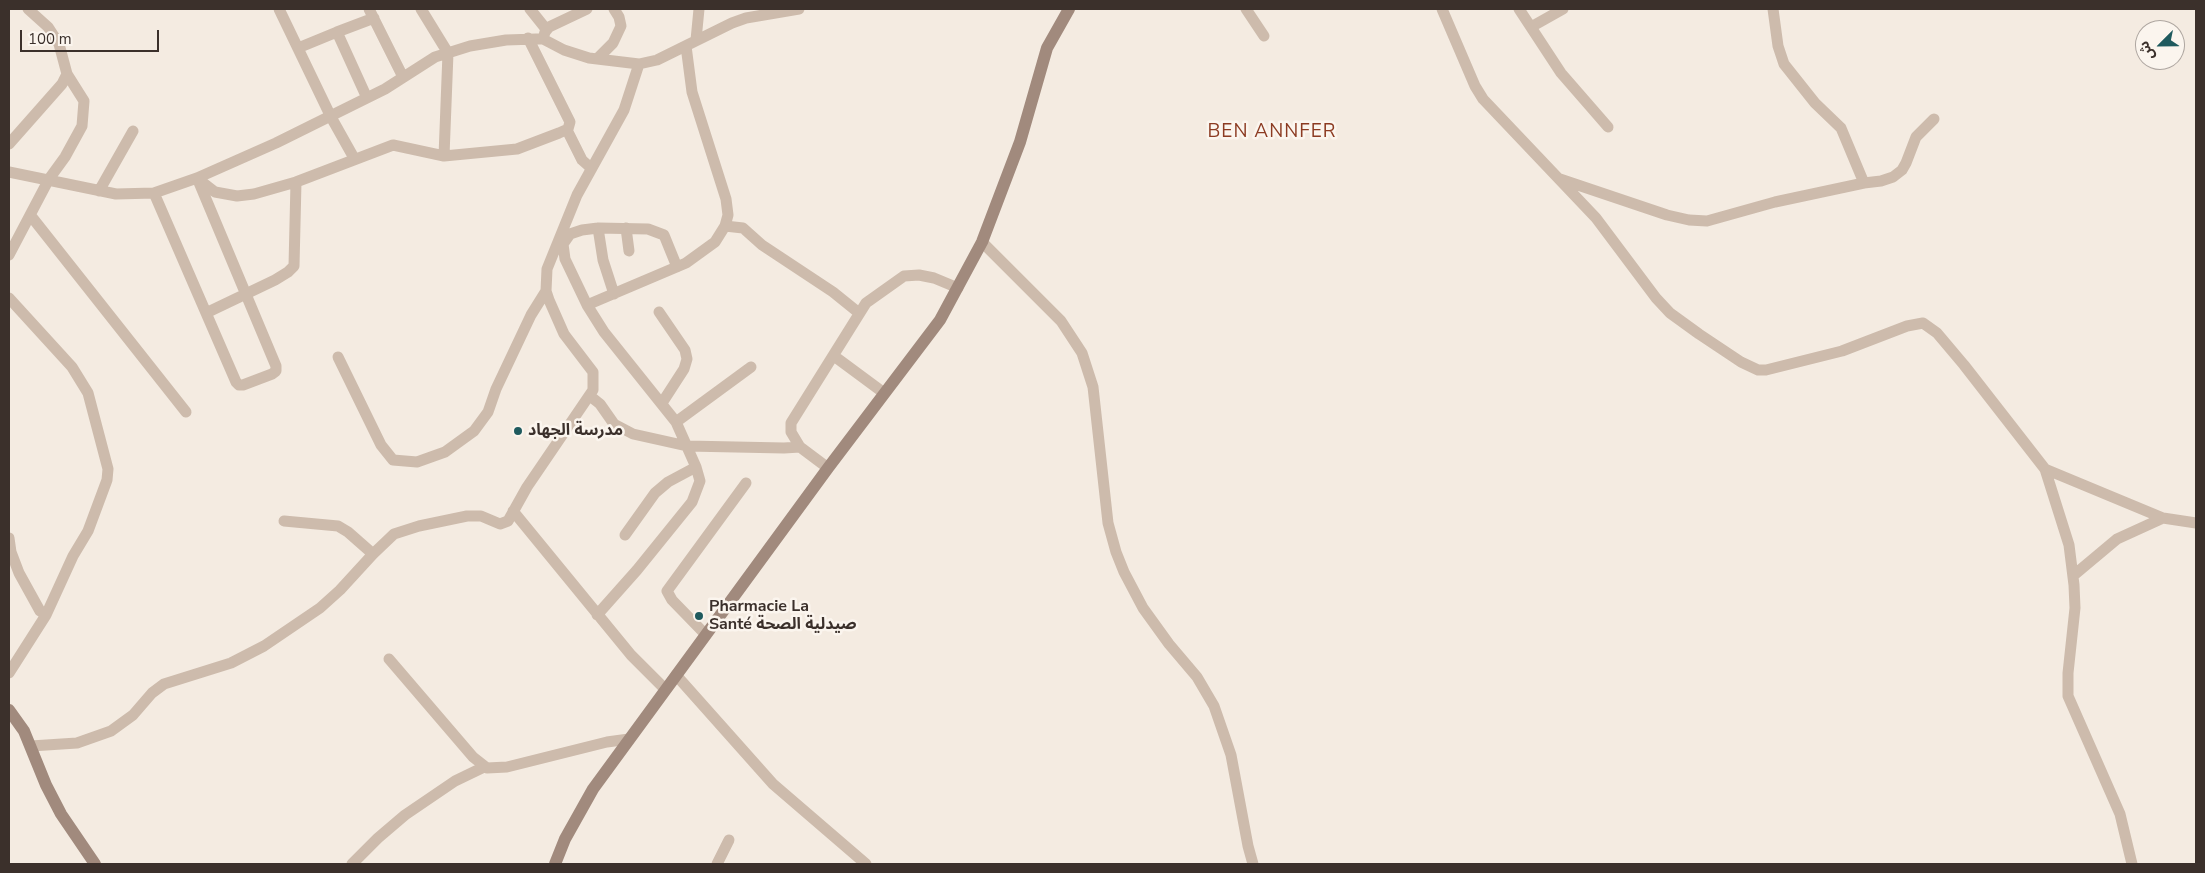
<!DOCTYPE html>
<meta charset="utf-8">
<style>
body{margin:0}
#map{position:relative;width:2205px;height:873px;overflow:hidden;background:#f4ebe1;font-family:"Nunito Sans","Noto Sans Arabic",sans-serif}
canvas{display:block}
.frame{position:absolute;inset:0;border:10px solid #3b302b;pointer-events:none}
.north{position:absolute;left:2135px;top:20px;width:50px;height:50px;box-sizing:border-box;background:#fbf5ee;border:1px solid #aea6a0;border-radius:50%;rotate:247deg;font-size:14px;font-weight:700;line-height:20px;text-align:center;color:#3b302b}
.north::after{content:'';display:block;margin:auto;width:18px;height:22px;background:#1f5a5e;clip-path:polygon(50% 0,100% 100%,50% 72%,0 100%)}
.scale{position:absolute;left:20px;top:30px;width:139px;height:22px;box-sizing:border-box;border:2px solid #3b302b;border-top:0;padding-left:6px;font-size:15px;line-height:18px;white-space:nowrap;color:#3b302b;-webkit-text-stroke:4px #fbf5ee;paint-order:stroke}
</style>
<div id="map">
<canvas width="2205" height="873"></canvas>
<div class="frame"></div>
<div class="north">ش</div>
<div class="scale">100 m</div>
</div>
<script>
const g = document.querySelector('canvas').getContext('2d');
g.lineJoin = 'round';
function shape(rows) {
  const path = new Path2D();
  for (const r of rows) {
    path.moveTo(r[0], r[1]);
    for (let i = 2; i < r.length; i += 2) path.lineTo(r[i], r[i + 1]);
  }
  return path;
}
function strokePath(path, color, width, dash) {
  g.strokeStyle = color;
  g.lineWidth = width;
  g.lineCap = dash ? 'butt' : 'round';
  g.setLineDash(dash || []);
  g.stroke(path);
}
function label(font, color, halo, rows, align = 'center') {
  g.font = font + ' "Nunito Sans","Noto Sans Arabic",sans-serif';
  g.lineWidth = 5;
  g.setLineDash([]);
  g.textBaseline = 'middle';
  g.strokeStyle = halo;
  g.fillStyle = color;
  for (const [text, x, y, turn = 0] of rows) {
    g.save();
    g.translate(x, y);
    g.rotate((+turn || 0) * Math.PI / 180);
    g.textAlign = isNaN(turn) ? turn : align;
    if (halo) g.strokeText(text, 0, 0);
    g.fillText(text, 0, 0);
    g.restore();
  }
}
const street = shape([
 [279,9,331,117,354,158],
 [369,9,403,77],
 [421,9,448,53,444,156],
 [530,9,546,29],
 [1246,9,1264,36],
 [1442,9,1475,86,1483,99,1596,218,1656,298,1670,313,1699,334,1741,362,1758,370,1766,370,1842,351,1907,326,1923,323,1937,333,1964,365,2045,469,2069,545,2074,585,2075,608,2068,673,2068,696,2120,814,2132,864],
 [1519,9,1561,73,1608,127],
 [1773,9,1778,46,1784,64,1815,103,1841,128,1864,183],
 [1531,27,1563,9],
 [337,32,374,18],
 [543,39,545,32,549,27,587,9],
 [696,40,699,9],
 [298,48,337,32,367,98],
 [597,59,613,43,621,26,619,17,614,9],
 [567,130,582,160,591,168],
 [9,144,62,84,67,74,59,44,48,27,28,9],
 [9,172,116,194,154,193,197,178,276,143,385,89,435,57,470,46,506,40,536,39,543,39,564,50,589,58,639,64,657,60,732,23,746,18,799,9],
 [197,178,215,192,237,196,254,194,296,182,393,145,444,156,517,149,559,133,568,129,570,122,528,38],
 [1560,179,1667,215,1689,220,1707,221,1775,202,1864,183,1881,181,1893,177,1902,170,1906,163,1916,137,1934,119],
 [99,191,133,131],
 [154,193,236,382,239,385,243,385,272,374,276,371,276,366,198,180],
 [31,216,186,412],
 [725,226,743,228,762,245,833,292,859,313],
 [598,228,603,260,614,294],
 [626,228,629,251],
 [982,242,1061,321,1082,353,1093,387,1108,523,1116,552,1124,572,1143,608,1169,644,1197,677,1214,706,1231,755,1248,846,1253,864],
 [9,255,49,179,65,157,82,126,84,101,67,74],
 [9,298,72,367,88,393,108,469,107,480,88,531,73,556,46,615,9,673],
 [587,305,686,263,715,242,725,226,728,215,726,199,692,92,686,46],
 [659,312,685,350,687,359,684,369,662,403],
 [206,313,275,280,288,272,294,266,296,182],
 [834,356,884,393],
 [338,357,381,445,393,460,417,462,445,452,474,431,488,412,496,389,531,315,546,291],
 [590,396,600,404,614,424,633,434,687,446,784,448,800,447],
 [676,422,751,367],
 [828,468,800,447,791,432,791,423,866,303,904,276,919,275,934,278,958,288],
 [2045,469,2163,518,2196,523],
 [513,511,631,655,665,689],
 [284,521,338,526,348,532,373,554],
 [625,535,655,493,668,482,696,467],
 [9,538,11,552,19,573,40,611,46,615],
 [2074,575,2117,539,2163,518],
 [597,615,637,570,692,502,700,481,696,467,676,422,604,332,587,305,565,259,563,244,570,234,582,230,598,228,648,229,664,235,677,267],
 [706,635,672,600,667,591,746,483],
 [389,659,473,757,487,768,507,767,607,742,629,739],
 [676,675,773,784,866,864],
 [31,746,77,743,111,731,133,715,152,693,164,684,231,663,264,646,320,608,340,590,373,554,394,534,419,526,467,516,481,516,500,524,508,521,527,487,593,390,593,372,564,334,549,300,546,291,547,269,577,195,624,110,639,64],
 [352,864,378,838,405,815,455,781,484,767],
 [717,864,729,840]
]);
const secondary = shape([
 [9,710,24,731,46,785,61,814,95,864],
 [555,864,565,839,593,789,828,468,940,320,982,242,1020,142,1047,48,1069,9]
]);
const markers = [
 [518,431,5,"#1f5a5e"],
 [699,616,5,"#1f5a5e"]
];
const poiNames = [
 ["مدرسة الجهاد",528,431],
 ["Pharmacie La",709,607],
 ["Santé صيدلية الصحة",709,625]
];
const quarterNames = [
 ["BEN ANNFER",1272,132]
];
strokePath(street, '#cdbbac', 11);
strokePath(secondary, '#a18a7d', 12);
for (const [x, y, r, color] of markers) {
  const dot = new Path2D();
  dot.arc(x, y, r, 0, 2 * Math.PI);
  g.fillStyle = color;
  g.fill(dot);
  strokePath(dot, '#fbf5ee', 2);
}
label('bold 16px', '#3b302b', '#fbf5ee', poiNames, 'left');
g.letterSpacing = '1px';
label('19px', '#8c3b22', '#fbf5ee', quarterNames);
g.letterSpacing = '0px';
</script>
